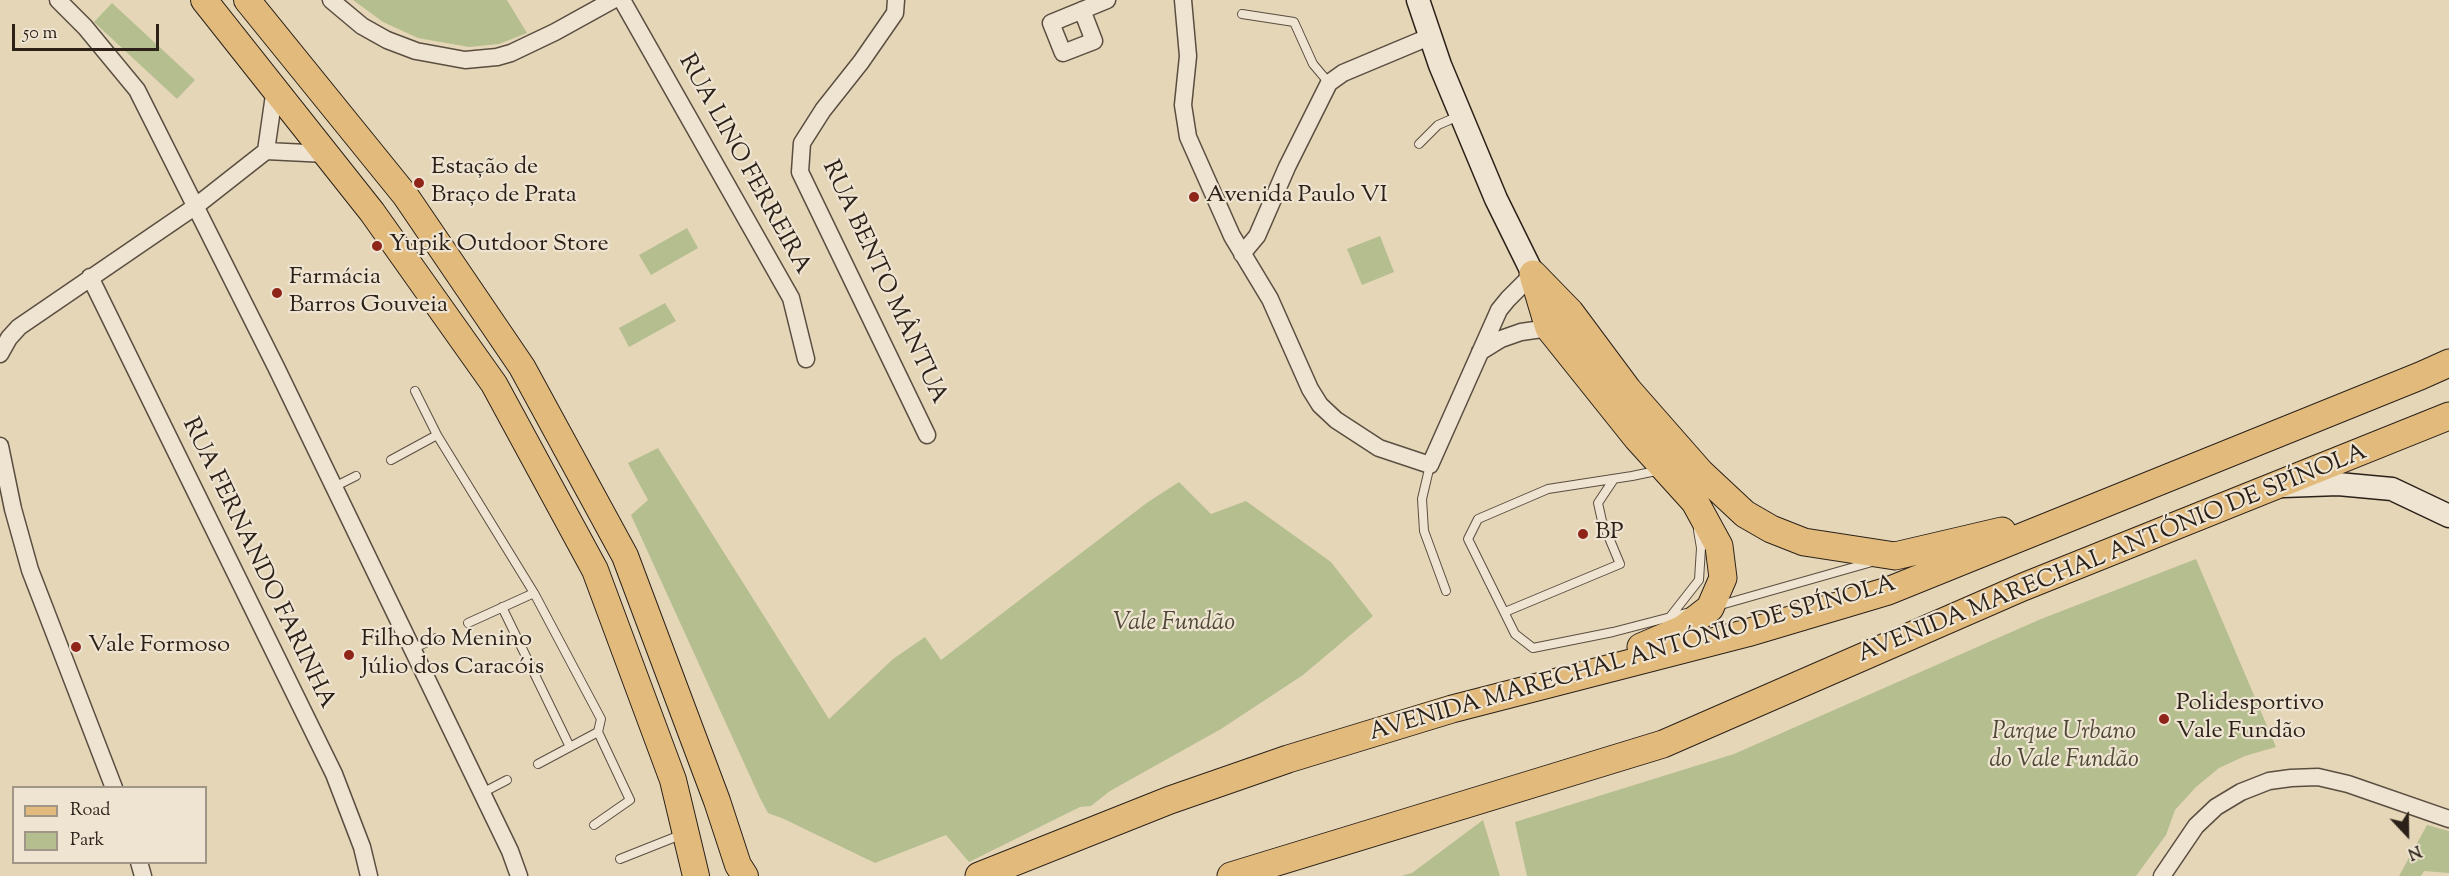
<!DOCTYPE html>
<meta charset="utf-8">
<style>
body{margin:0}
#map{position:relative;width:2449px;height:876px;overflow:hidden;background:#e5d6b8;font-family:"Sorts Mill Goudy",serif}
canvas{display:block}
.legend{position:absolute;left:12px;top:786px;width:195px;height:78px;box-sizing:border-box;background:#eee4d1;border:2px solid #a09687;margin:0;padding:8px 10px;list-style:none;font-size:18px;color:#2b2119}
.legend li{display:flex;align-items:center;gap:12px;height:30px}
.legend b{width:30px;border:2px solid #a09687}
.north{position:absolute;left:2377px;top:804px;width:60px;height:60px;-webkit-text-stroke:4px #eee4d1;paint-order:stroke;rotate:158deg;font-size:16px;font-weight:700;line-height:24px;text-align:center;color:#2b2119}
.north::after{content:'';display:block;margin:auto;width:21px;height:27px;background:#2b2119;clip-path:polygon(50% 0,100% 100%,50% 72%,0 100%)}
.scale{position:absolute;left:12px;top:24px;width:147px;height:27px;box-sizing:border-box;border:3px solid #2b2119;border-top:0;padding-left:8px;font-size:18px;line-height:21px;white-space:nowrap;color:#2b2119;-webkit-text-stroke:4px #eee4d1;paint-order:stroke}
</style>
<div id="map">
<canvas width="2449" height="876"></canvas>
<ul class="legend">
<li><b style="height:8px;background:#e2bb7c"></b>Road</li>
<li><b style="height:16px;background:#b5be8f"></b>Park</li>
</ul>
<div class="north">N</div>
<div class="scale">50 m</div>
</div>
<script>
const g = document.querySelector('canvas').getContext('2d');
g.lineJoin = 'round';
function fillPath(path, color) {
  g.fillStyle = color;
  g.fill(path, 'evenodd');
}
function shape(rows) {
  const path = new Path2D();
  for (const r of rows) {
    path.moveTo(r[0], r[1]);
    for (let i = 2; i < r.length; i += 2) path.lineTo(r[i], r[i + 1]);
  }
  return path;
}
function strokePath(path, color, width, dash) {
  g.strokeStyle = color;
  g.lineWidth = width;
  g.lineCap = dash ? 'butt' : 'round';
  g.setLineDash(dash || []);
  g.stroke(path);
}
function label(font, color, halo, rows, align = 'center') {
  g.font = font + ' "Sorts Mill Goudy",serif';
  g.lineWidth = 4.5;
  g.setLineDash([]);
  g.textBaseline = 'middle';
  g.strokeStyle = halo;
  g.fillStyle = color;
  for (const [text, x, y, turn = 0] of rows) {
    g.save();
    g.translate(x, y);
    g.rotate((+turn || 0) * Math.PI / 180);
    g.textAlign = isNaN(turn) ? turn : align;
    if (halo) g.strokeText(text, 0, 0);
    g.fillText(text, 0, 0);
    g.restore();
  }
}
const green = shape([
 [353,0,507,0,527,33,499,44,469,47,418,38,383,22],
 [112,3,195,80,177,99,94,22],
 [687,228,698,248,651,275,639,255],
 [1380,236,1394,272,1362,285,1347,249],
 [665,303,676,321,629,347,619,328],
 [658,448,829,719,893,659,925,637,941,660,1148,502,1179,482,1211,514,1246,501,1331,562,1373,616,1303,675,1221,729,1110,791,1091,806,1080,807,969,862,946,835,875,863,784,819,768,813,760,798,631,515,648,500,628,463],
 [2196,559,2276,747,2245,756,2219,768,2196,787,2175,810,2166,835,2136,876,1527,876,1515,822,1734,754,2041,619],
 [1483,820,1500,876,1401,876,1412,873],
 [2427,825,2449,831,2449,873,2424,871,2421,876,2399,876]
]);
const service = shape([
 [1242,14,1294,22,1313,64,1329,83],
 [1419,144,1438,125,1461,115],
 [415,391,437,435,534,593,601,719,598,732,630,800,594,825],
 [391,460,437,435],
 [1430,465,1422,499,1424,531,1446,591],
 [1661,470,1632,476,1548,489,1478,519,1468,539,1515,634,1533,648,1613,632,1690,612],
 [334,487,356,476],
 [1717,606,1872,562],
 [502,607,570,747],
 [1505,612,1620,564,1602,521,1598,503,1614,479],
 [1670,617,1699,580,1701,548,1698,530],
 [468,623,534,593],
 [412,649,436,638],
 [538,764,598,732],
 [482,793,507,780],
 [620,859,683,834]
]);
const minor = shape([
 [58,0,85,27,137,90,276,367,510,851,519,876],
 [331,0,362,26,387,40,416,51,465,60,497,57,511,53,555,32,613,0],
 [622,0,791,298,806,359],
 [896,0,895,13,861,62,823,110,802,143,800,172,927,435],
 [1183,0,1188,56,1183,105,1188,137,1232,236,1270,299,1310,389,1320,405,1336,420,1379,448,1430,465,1499,310,1508,299,1533,274],
 [1082,10,1094,41,1063,53,1051,23,1107,0],
 [266,151,275,88],
 [1242,254,1257,236,1287,167,1329,83,1343,73,1429,37],
 [90,277,334,774,362,847,369,876],
 [1480,352,1501,339,1521,332,1549,328],
 [0,354,9,338,19,327,196,206,266,151,327,154],
 [0,446,13,509,30,570,114,788],
 [139,862,143,876],
 [2162,876,2196,826,2216,807,2241,792,2269,781,2291,778,2318,777,2348,784,2449,819]
]);
const secondary = shape([
 [1418,0,1440,65,1496,199,1533,274],
 [2283,486,2338,484,2392,489,2449,516]
]);
const primary = shape([
 [204,0,372,212,494,384,595,570,673,780,696,876],
 [247,0,405,195,522,367,625,556,717,801,738,865,745,876]
]);
const trunk = shape([
 [1533,274,1570,312,1628,390,1700,472,1745,514,1771,529,1804,542,1895,556,2002,531],
 [1534,278,1549,328,1637,438,1695,502,1719,546,1723,578,1710,608,1683,629,1641,647],
 [979,876,1170,800,1288,759,1452,709,1747,633,1888,591,2420,376,2449,363],
 [1231,876,1663,744,2023,587,2449,416]
]);
const markers = [
 [419,183,6,"#8f2418"],
 [1194,197,6,"#8f2418"],
 [377,246,6,"#8f2418"],
 [277,293,6,"#8f2418"],
 [1583,534,6,"#8f2418"],
 [76,647,6,"#8f2418"],
 [349,655,6,"#8f2418"],
 [2164,719,6,"#8f2418"]
];
const streetNames = [
 ["RUA LINO FERREIRA",743,165,61],
 ["RUA BENTO MÂNTUA",883,283,65],
 ["AVENIDA MARECHAL ANTÓNIO DE SPÍNOLA",2113,555,-22],
 ["RUA FERNANDO FARINHA",257,564,64],
 ["AVENIDA MARECHAL ANTÓNIO DE SPÍNOLA",1633,660,-16]
];
const poiNames = [
 ["Estação de",431,169],
 ["Braço de Prata",431,197],
 ["Avenida Paulo VI",1206,197],
 ["Yupik Outdoor Store",389,246],
 ["Farmácia",289,279],
 ["Barros Gouveia",289,307],
 ["BP",1595,534],
 ["Filho do Menino",361,641],
 ["Júlio dos Caracóis",361,669],
 ["Vale Formoso",88,647],
 ["Polidesportivo",2176,705],
 ["Vale Fundão",2176,733]
];
const parkNames = [
 ["Vale Fundão",1174,625],
 ["Parque Urbano",2064,734],
 ["do Vale Fundão",2064,762]
];
fillPath(green, '#b5be8f');
strokePath(service, '#5a4e41', 10);
strokePath(minor, '#5a4e41', 19);
strokePath(secondary, '#2b2119', 25);
strokePath(primary, '#2b2119', 28);
strokePath(trunk, '#2b2119', 29);
strokePath(service, '#eee4d1', 8);
strokePath(minor, '#eee4d1', 16);
strokePath(secondary, '#eee4d1', 22);
strokePath(primary, '#e2bb7c', 26);
strokePath(trunk, '#e2bb7c', 27);
for (const [x, y, r, color] of markers) {
  const dot = new Path2D();
  dot.arc(x, y, r, 0, 2 * Math.PI);
  g.fillStyle = color;
  g.fill(dot);
  strokePath(dot, '#eee4d1', 2);
}
label('24px', '#2b2119', '#eee4d1', streetNames);
label('24px', '#2b2119', '#eee4d1', poiNames, 'left');
label('italic 24px', '#4e4836', '#eee4d1', parkNames);
</script>
